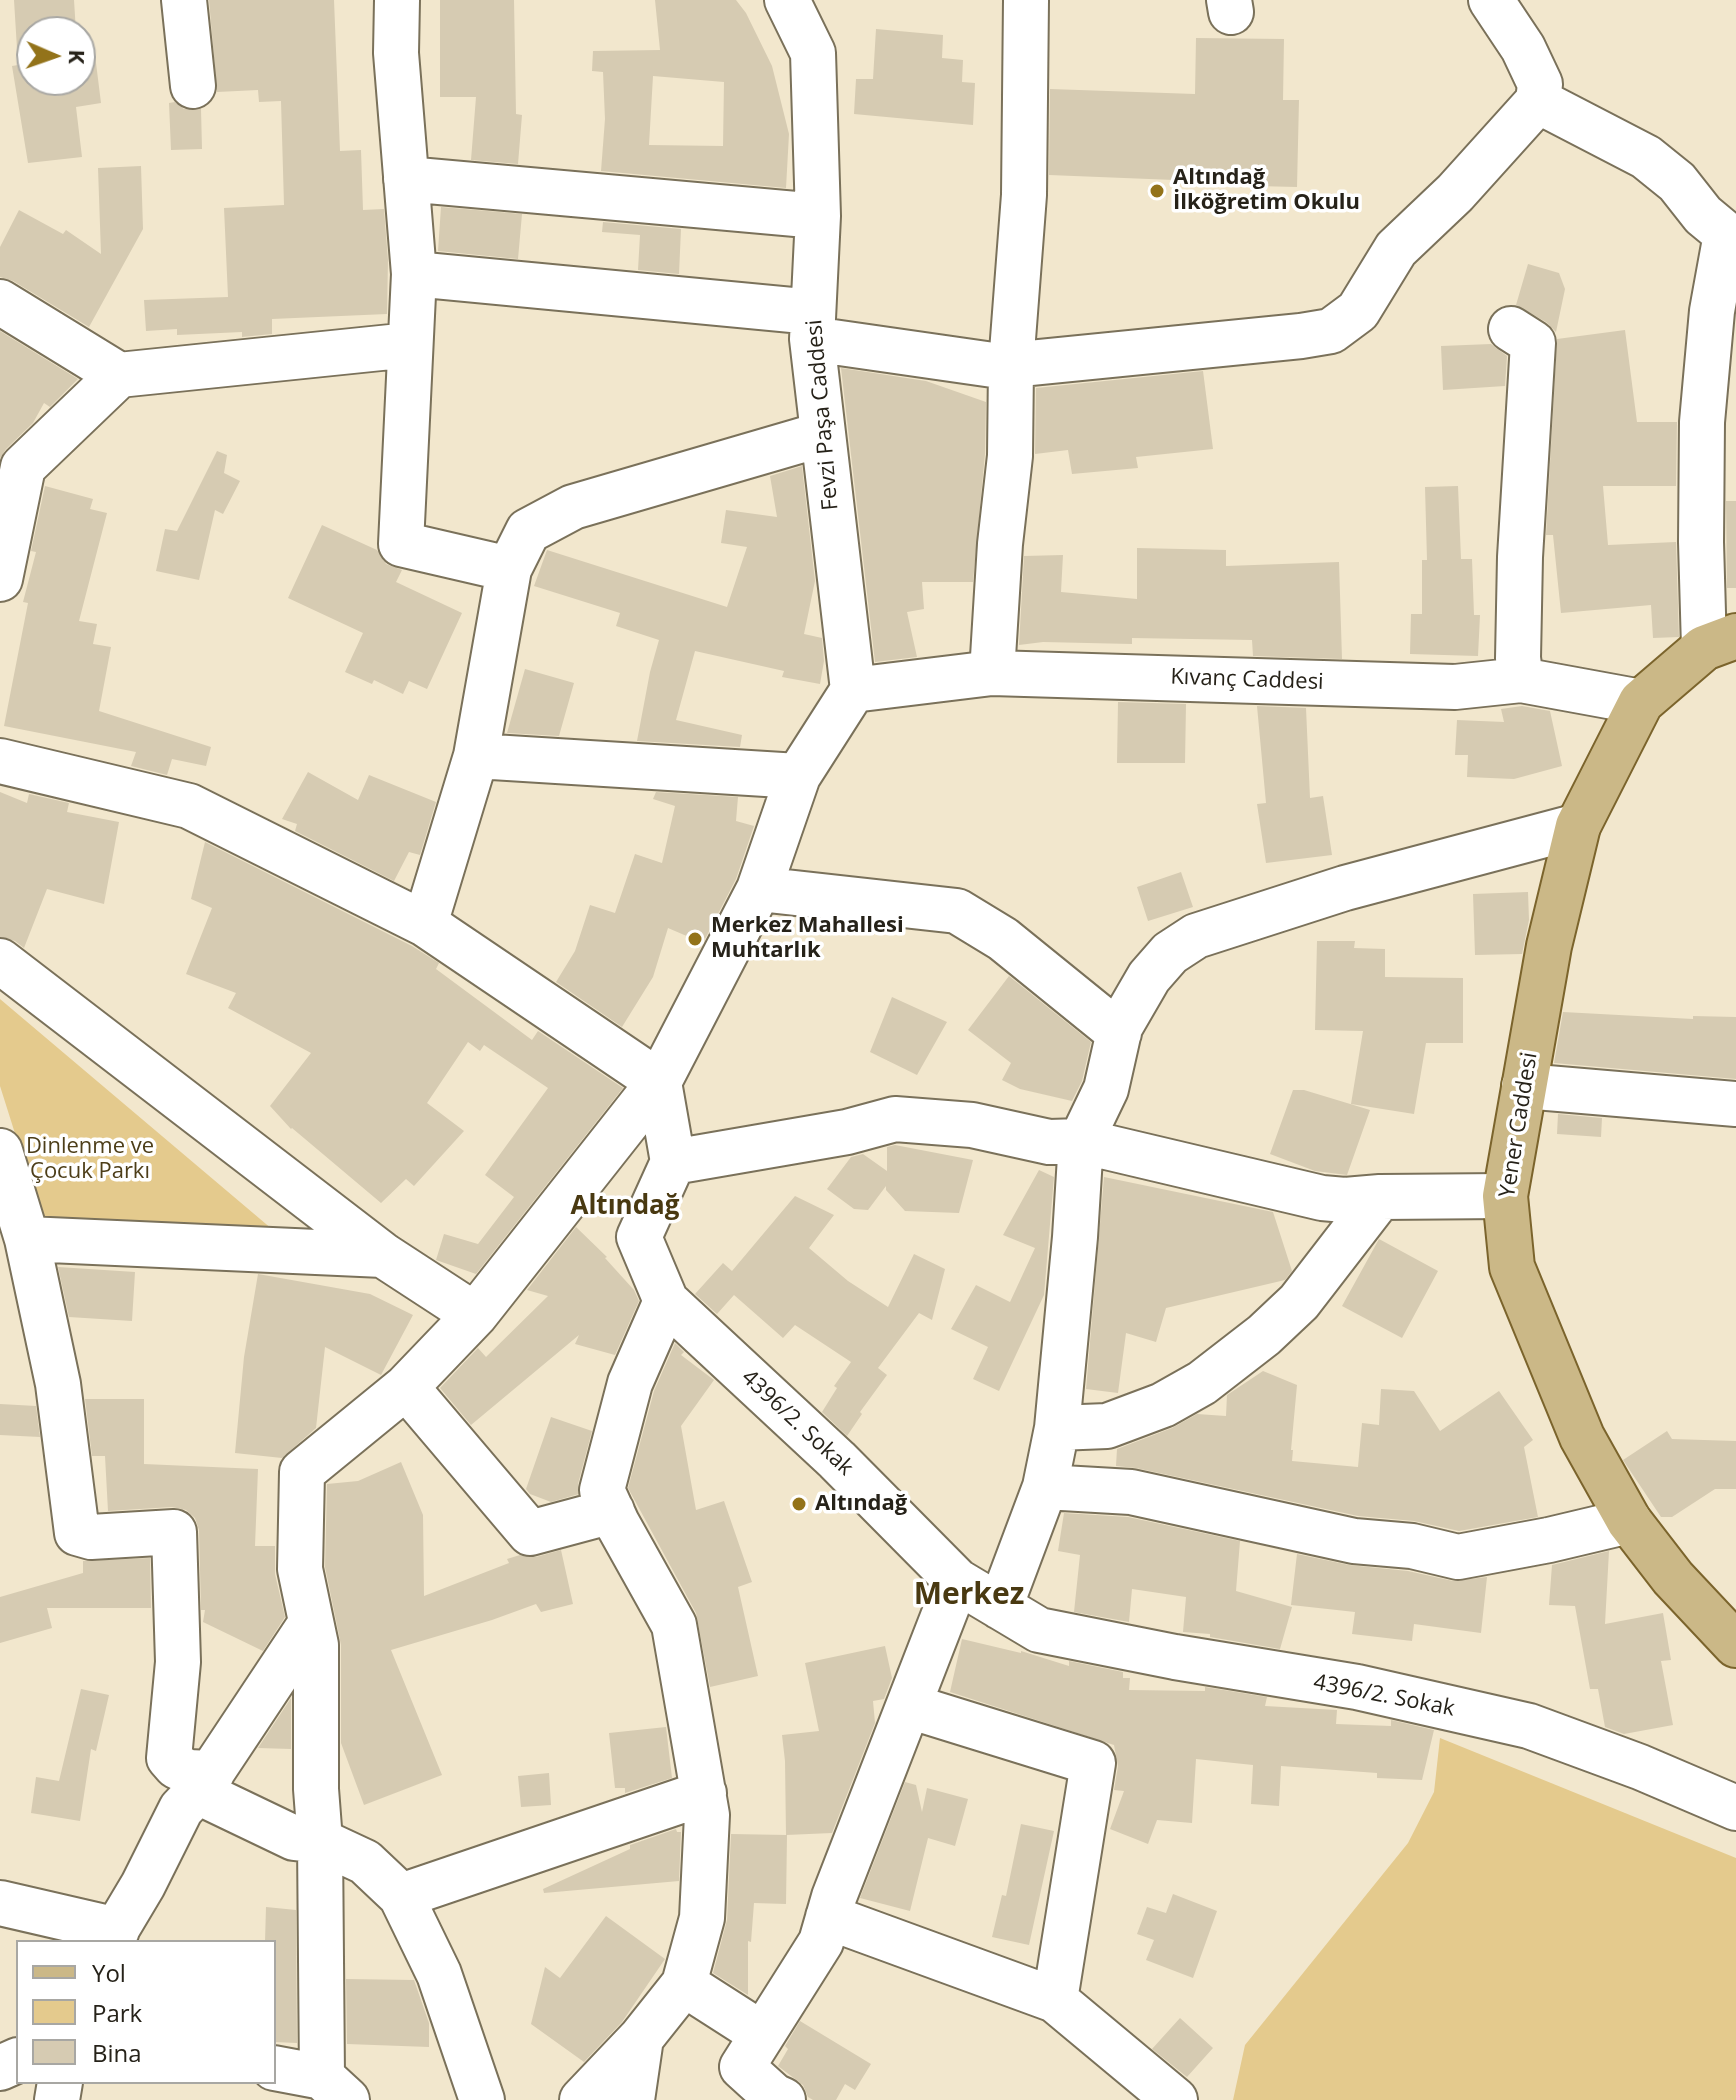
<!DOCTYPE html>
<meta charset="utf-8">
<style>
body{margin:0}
#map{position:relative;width:1736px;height:2100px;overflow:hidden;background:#f2e7cd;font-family:"Open Sans",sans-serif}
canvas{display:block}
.legend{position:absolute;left:16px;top:1940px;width:260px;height:144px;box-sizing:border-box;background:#fff;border:2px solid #a8a7a3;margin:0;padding:10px 14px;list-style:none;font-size:24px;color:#262219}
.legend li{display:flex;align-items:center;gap:16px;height:40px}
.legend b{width:40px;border:2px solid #a8a7a3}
.north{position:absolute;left:16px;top:16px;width:80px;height:80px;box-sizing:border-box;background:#fff;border:2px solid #a8a7a3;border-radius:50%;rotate:92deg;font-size:22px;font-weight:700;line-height:32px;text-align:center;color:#262219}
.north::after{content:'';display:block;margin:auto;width:28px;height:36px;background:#93731a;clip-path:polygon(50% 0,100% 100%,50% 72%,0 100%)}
</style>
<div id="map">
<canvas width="1736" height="2100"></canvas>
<ul class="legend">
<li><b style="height:10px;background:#cbb887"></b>Yol</li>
<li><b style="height:22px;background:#e4ca8d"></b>Park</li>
<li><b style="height:22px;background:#d6cbb2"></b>Bina</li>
</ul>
<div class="north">K</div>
</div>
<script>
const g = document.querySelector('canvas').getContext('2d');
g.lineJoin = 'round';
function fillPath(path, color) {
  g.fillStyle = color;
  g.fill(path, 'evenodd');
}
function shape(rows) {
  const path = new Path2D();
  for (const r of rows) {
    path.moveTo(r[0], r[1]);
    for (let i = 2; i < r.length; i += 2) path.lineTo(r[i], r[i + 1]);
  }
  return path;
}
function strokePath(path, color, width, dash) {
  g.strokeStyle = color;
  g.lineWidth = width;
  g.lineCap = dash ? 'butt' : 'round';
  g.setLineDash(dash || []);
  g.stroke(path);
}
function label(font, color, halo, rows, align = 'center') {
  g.font = font + ' "Open Sans",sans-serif';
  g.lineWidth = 7;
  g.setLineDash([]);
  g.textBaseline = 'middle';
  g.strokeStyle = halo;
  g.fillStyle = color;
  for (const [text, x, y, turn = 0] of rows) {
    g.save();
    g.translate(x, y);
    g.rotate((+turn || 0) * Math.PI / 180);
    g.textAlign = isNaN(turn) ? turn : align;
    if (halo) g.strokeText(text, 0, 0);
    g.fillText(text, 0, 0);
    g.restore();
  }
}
const green = shape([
 [0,999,279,1235,43,1222,0,1086],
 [1440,1738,1736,1858,1736,2100,1233,2100,1245,2045,1408,1843,1434,1792]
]);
const building = shape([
 [14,0,74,0,76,32,32,32,32,80,80,80,80,57,95,55,101,103,76,107,82,157,28,163,12,66,18,65],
 [209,0,334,0,340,151,361,150,363,210,384,209,388,260,387,314,272,319,272,334,242,337,242,332,177,335,177,329,146,331,144,300,228,297,224,208,284,205,281,101,259,102,258,90,217,92],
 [440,0,514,0,516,114,522,115,518,164,471,160,476,97,440,97],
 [655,0,736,0,746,13,772,66,789,134,786,188,601,171,605,119,603,72,592,71,593,51,660,50],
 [653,76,724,82,723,146,649,145],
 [876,29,943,35,942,58,963,60,962,82,975,83,973,125,854,114,856,79,873,79],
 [1196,38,1284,39,1283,100,1299,100,1297,187,1174,184,1174,180,1049,175,1050,89,1195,94],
 [175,102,184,109,201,109,202,149,171,150,169,103],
 [141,166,143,229,89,327,13,281,0,277,0,247,19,210,63,234,66,230,101,254,98,168],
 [441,207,522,214,518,259,438,251],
 [603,222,681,229,679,274,638,270,640,235,602,232],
 [1528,264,1559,273,1565,289,1556,332,1546,322,1516,305],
 [1625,330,1637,422,1677,422,1676,486,1603,486,1608,545,1676,542,1679,637,1653,638,1651,605,1561,613,1553,535,1546,535,1557,339],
 [0,331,78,379,50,407,44,403,33,423,6,449,0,459],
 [1491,344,1507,356,1505,386,1443,390,1441,346],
 [841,368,926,381,986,402,985,454,973,582,922,582,924,609,907,612,917,657,875,662],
 [1203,371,1213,449,1136,457,1138,468,1072,474,1068,450,1035,454,1036,388],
 [217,451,227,455,224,473,240,481,223,514,215,510,199,580,156,571,165,529,177,531],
 [802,466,815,581,804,634,822,638,824,661,820,684,782,677,784,671,695,651,676,720,742,735,740,747,637,741,650,672,659,640,616,626,620,613,534,586,547,550,727,607,747,547,721,543,726,510,777,517,770,476],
 [45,486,93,499,90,509,107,513,79,621,97,624,93,644,111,647,99,711,211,747,206,766,172,759,167,775,131,766,136,752,4,726,28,603,23,602,36,552,31,551],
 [1458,486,1461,559,1472,559,1474,615,1480,615,1478,656,1410,654,1411,614,1422,614,1422,560,1427,560,1425,487],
 [1726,501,1736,501,1736,588,1727,588],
 [322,525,377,550,386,564,402,570,396,582,462,613,427,689,409,681,403,694,374,680,372,684,345,672,363,633,288,598],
 [1137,548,1226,550,1226,566,1339,562,1342,659,1253,656,1252,640,1132,638,1132,644,1043,642,1019,645,1024,556,1063,555,1061,592,1137,599],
 [525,669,574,683,559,736,507,733],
 [1118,702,1186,704,1185,763,1117,763],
 [1257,706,1306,708,1310,798,1323,796,1332,855,1266,863,1257,804,1266,803],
 [1522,706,1550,711,1562,766,1514,779,1467,777,1468,755,1455,755,1457,720,1504,722,1501,709],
 [308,772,358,800,369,775,436,802,420,855,409,852,394,881,295,831,297,824,282,819],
 [0,792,27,803,29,794,69,803,67,812,119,822,104,904,47,889,24,948,15,941,0,937],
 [656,792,738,797,736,821,754,826,736,879,703,943,668,928,653,977,622,1027,556,982,575,951,590,905,615,913,635,854,662,863,675,806,653,799],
 [205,842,412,946,439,963,436,969,532,1040,538,1031,623,1088,476,1274,436,1260,444,1234,478,1244,514,1197,485,1175,548,1088,484,1045,480,1051,468,1042,427,1103,464,1131,414,1186,406,1179,381,1203,292,1128,291,1129,270,1106,311,1053,228,1008,236,993,186,974,212,908,191,899],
 [1181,872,1193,907,1148,921,1137,887],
 [1528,892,1529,920,1522,954,1475,955,1473,894],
 [1317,941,1355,941,1354,948,1385,949,1385,977,1463,978,1463,1043,1426,1043,1414,1114,1351,1104,1363,1031,1315,1030],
 [1009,976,1091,1042,1082,1081,1072,1101,1020,1089,1002,1080,1011,1063,968,1030],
 [892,997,947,1022,917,1075,870,1052],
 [1563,1012,1693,1019,1693,1016,1736,1017,1736,1079,1554,1063],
 [1293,1090,1304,1090,1370,1110,1347,1175,1315,1171,1270,1154],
 [1558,1114,1602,1118,1601,1137,1557,1134],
 [895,1145,973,1160,959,1213,905,1211,886,1190,886,1186,868,1210,854,1209,827,1189,851,1157,863,1154,887,1171,887,1147],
 [1039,1170,1054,1177,1044,1295,999,1391,973,1379,988,1347,951,1329,976,1285,1010,1302,1035,1248,1003,1235],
 [1104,1177,1273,1212,1292,1271,1285,1280,1166,1308,1156,1342,1126,1333,1118,1393,1086,1389],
 [795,1196,834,1215,809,1248,848,1281,888,1307,914,1254,945,1269,932,1320,919,1313,878,1368,887,1375,860,1412,862,1414,847,1436,822,1412,837,1388,834,1386,851,1362,795,1325,783,1338,734,1295,717,1314,695,1294,723,1263,732,1271],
 [576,1227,607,1257,605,1258,634,1290,639,1301,615,1355,575,1344,579,1335,471,1425,440,1388,478,1348,486,1357,548,1296,527,1290],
 [1379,1239,1438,1271,1402,1338,1342,1306],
 [58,1267,135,1272,132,1321,69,1317],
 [258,1274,370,1294,413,1315,381,1375,325,1347,316,1428,282,1458,235,1453,244,1357],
 [675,1343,684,1352,681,1355,714,1380,681,1426,696,1510,724,1501,752,1582,738,1587,758,1676,710,1687,696,1613,628,1488,654,1391],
 [1263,1371,1297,1385,1291,1450,1293,1450,1292,1461,1358,1467,1362,1423,1379,1425,1381,1389,1414,1391,1440,1431,1499,1391,1533,1440,1524,1447,1538,1517,1459,1531,1414,1521,1358,1516,1136,1468,1116,1466,1117,1449,1172,1428,1197,1414,1226,1416,1227,1395],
 [85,1399,144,1399,144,1464,258,1469,255,1546,275,1546,275,1574,285,1617,263,1651,203,1622,205,1610,201,1610,199,1530,195,1518,186,1510,172,1507,108,1511,105,1456,92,1456],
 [0,1404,36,1406,40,1437,0,1435],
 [551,1417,592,1431,578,1484,579,1494,551,1502,530,1494,526,1489],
 [1667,1431,1672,1439,1736,1441,1736,1489,1715,1489,1672,1517,1661,1517,1623,1460],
 [401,1462,423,1515,424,1596,509,1563,507,1559,520,1555,536,1557,561,1550,573,1604,541,1612,536,1604,492,1620,391,1650,442,1775,364,1805,341,1743,341,1645,325,1567,327,1484,358,1481],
 [1064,1513,1128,1517,1240,1541,1236,1591,1292,1607,1280,1649,1210,1637,1210,1634,1183,1632,1186,1597,1132,1589,1129,1622,1074,1612,1080,1555,1058,1551],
 [1609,1551,1605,1624,1663,1613,1671,1660,1661,1661,1673,1725,1624,1734,1605,1727,1598,1689,1590,1689,1575,1606,1549,1605,1552,1565],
 [1297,1554,1349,1565,1408,1571,1453,1581,1487,1577,1481,1633,1414,1624,1412,1641,1352,1634,1355,1612,1291,1605],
 [150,1558,151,1608,47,1608,52,1628,0,1643,0,1597,83,1573,83,1561],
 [962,1639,1021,1653,1021,1651,1069,1666,1069,1661,1123,1672,1123,1678,1130,1678,1129,1690,1205,1691,1205,1687,1267,1697,1265,1706,1337,1710,1336,1724,1391,1726,1391,1720,1434,1730,1422,1780,1377,1778,1377,1773,1281,1766,1279,1806,1251,1804,1253,1765,1196,1759,1192,1823,1157,1820,1148,1844,1110,1829,1124,1791,1114,1790,1118,1766,1114,1745,950,1692],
 [885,1646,892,1678,884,1699,873,1701,875,1723,832,1833,786,1835,785,1761,782,1735,819,1731,805,1663],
 [81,1689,109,1695,96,1751,91,1749,80,1821,31,1813,36,1777,59,1781],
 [291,1698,291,1749,258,1748],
 [666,1727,672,1778,625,1793,625,1788,615,1788,609,1733],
 [549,1773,551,1805,521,1807,518,1776],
 [905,1782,916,1785,922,1812,927,1788,968,1799,955,1846,928,1838,910,1911,860,1898],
 [1021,1824,1054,1831,1029,1945,992,1937,1002,1895,1006,1896],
 [676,1829,677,1832,681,1832,679,1881,544,1893,543,1889,630,1849,630,1845],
 [731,1834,787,1835,786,1904,754,1903,751,1942,748,1941,748,1995,713,1973,727,1920],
 [1173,1894,1217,1911,1193,1978,1146,1960,1154,1940,1137,1934,1147,1907,1166,1913],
 [266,1907,296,1910,297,2043,274,2042,274,1942,265,1942],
 [606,1916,665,1959,622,2022,584,2062,531,2024,545,1967,560,1978],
 [346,1979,414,1980,429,2023,429,2047,347,2044],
 [1180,2018,1213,2048,1187,2077,1152,2049],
 [800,2021,871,2064,855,2090,845,2084,836,2100,813,2100,808,2097,803,2085,778,2066,788,2049,785,2046]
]);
const minor = shape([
 [184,0,193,86],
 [397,0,396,53,414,274,401,544,509,569],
 [787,0,813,53,818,216,812,339,853,690],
 [1229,0,1231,12],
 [1491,0,1523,48,1540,84,1538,101,1646,157,1677,182,1703,215,1726,234,1736,238],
 [406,179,818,216],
 [414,274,813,312],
 [0,302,119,375],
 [1511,329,1533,343,1520,557,1518,658,1521,680],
 [812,339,1000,366,1301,336,1331,331,1358,311,1396,249,1455,193,1538,101],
 [0,579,23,467,119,375,410,345],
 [1704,648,1701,542,1702,422,1712,311,1726,234],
 [992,673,1000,544,1010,456,1011,365,1024,195,1026,0],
 [853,690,798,776,759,889,659,1082,673,1162,639,1237,666,1301,837,1460,957,1581,1039,1630,1175,1657,1357,1687,1529,1726,1640,1767,1736,1808],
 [853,690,992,673,1455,687,1521,680,1641,702],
 [476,756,798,776],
 [0,761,189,806,425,924],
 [759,889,957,911,1003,939,1119,1033],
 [0,961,383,1255,475,1315],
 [1524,1086,1736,1104],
 [0,1151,27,1239],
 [673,1162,847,1132,895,1119,972,1125,1049,1142,1081,1141,1106,1089,1120,1027,1149,977,1170,953,1196,936,1345,888,1578,826],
 [406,1387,530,1533,612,1511],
 [1057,1428,1107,1426,1163,1405,1202,1383,1264,1335,1299,1302,1380,1197],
 [1045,1487,1131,1492,1354,1541,1412,1546,1458,1557,1549,1540,1629,1521],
 [1000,1607,1045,1487,1057,1428,1075,1237,1081,1141,1322,1198,1345,1200,1380,1197,1505,1196],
 [909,1706,1093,1763,1055,2000],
 [212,1773,188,1772,176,1766,169,1758,178,1662,174,1532,91,1537,77,1533,58,1384,27,1239,383,1255],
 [198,1792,294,1838,320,1841,322,2077],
 [401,1896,704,1793],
 [0,1903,117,1930],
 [828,1917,1055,2000,1175,2100],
 [109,1942,143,1885,181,1809,202,1787,311,1623],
 [684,1984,762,2034],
 [0,2068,18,2060],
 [274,2068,322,2077,347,2100],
 [57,2100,60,2082],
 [482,2100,439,1974,401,1896,365,1862,320,1841,316,1789,316,1645,300,1569,302,1472,406,1387,475,1315,659,1082,425,924,476,756,509,569,528,531,573,507,823,434],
 [582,2100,641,2038,684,1984,702,1918,707,1815,674,1625,617,1523,602,1490,630,1383,666,1301],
 [632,2100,641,2038],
 [783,2100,774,2096,742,2067,821,1942,834,1897,957,1581]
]);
const major = shape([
 [1736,636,1704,648,1641,702,1578,826,1549,946,1505,1196,1512,1267,1582,1437,1629,1521,1673,1578,1736,1645]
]);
const markers = [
 [1157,191,8,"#93731a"],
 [695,939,8,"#93731a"],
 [799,1504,8,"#93731a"]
];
const poiNames = [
 ["Altındağ",1173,178],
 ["İlköğretim Okulu",1173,203],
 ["Merkez Mahallesi",711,926],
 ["Muhtarlık",711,951],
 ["Altındağ",815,1504]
];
const streetNames = [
 ["Fevzi Paşa Caddesi",823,415,-95],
 ["Kıvanç Caddesi",1247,680,2],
 ["Yener Caddesi",1519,1125,-81],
 ["4396/2. Sokak",797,1423,43],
 ["4396/2. Sokak",1384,1696,11]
];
const parkNames = [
 ["Dinlenme ve",90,1147],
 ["Çocuk Parkı",90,1172]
];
const quarterNames = [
 ["Altındağ",625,1207]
];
const districtNames = [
 ["Merkez",969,1595]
];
fillPath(green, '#e4ca8d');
fillPath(building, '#d6cbb2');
strokePath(minor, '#7a715a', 48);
strokePath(major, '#7b642c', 48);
strokePath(minor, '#fff', 44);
strokePath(major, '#cbb887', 44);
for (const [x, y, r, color] of markers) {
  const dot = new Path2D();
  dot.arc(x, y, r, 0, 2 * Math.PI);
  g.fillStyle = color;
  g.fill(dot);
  strokePath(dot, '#fff', 3);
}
label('bold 22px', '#262219', '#fff', poiNames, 'left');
label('22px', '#262219', '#fff', streetNames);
label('22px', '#4d3e19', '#fff', parkNames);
label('bold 26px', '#493911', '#fff', quarterNames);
label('bold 30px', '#493911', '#fff', districtNames);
</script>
